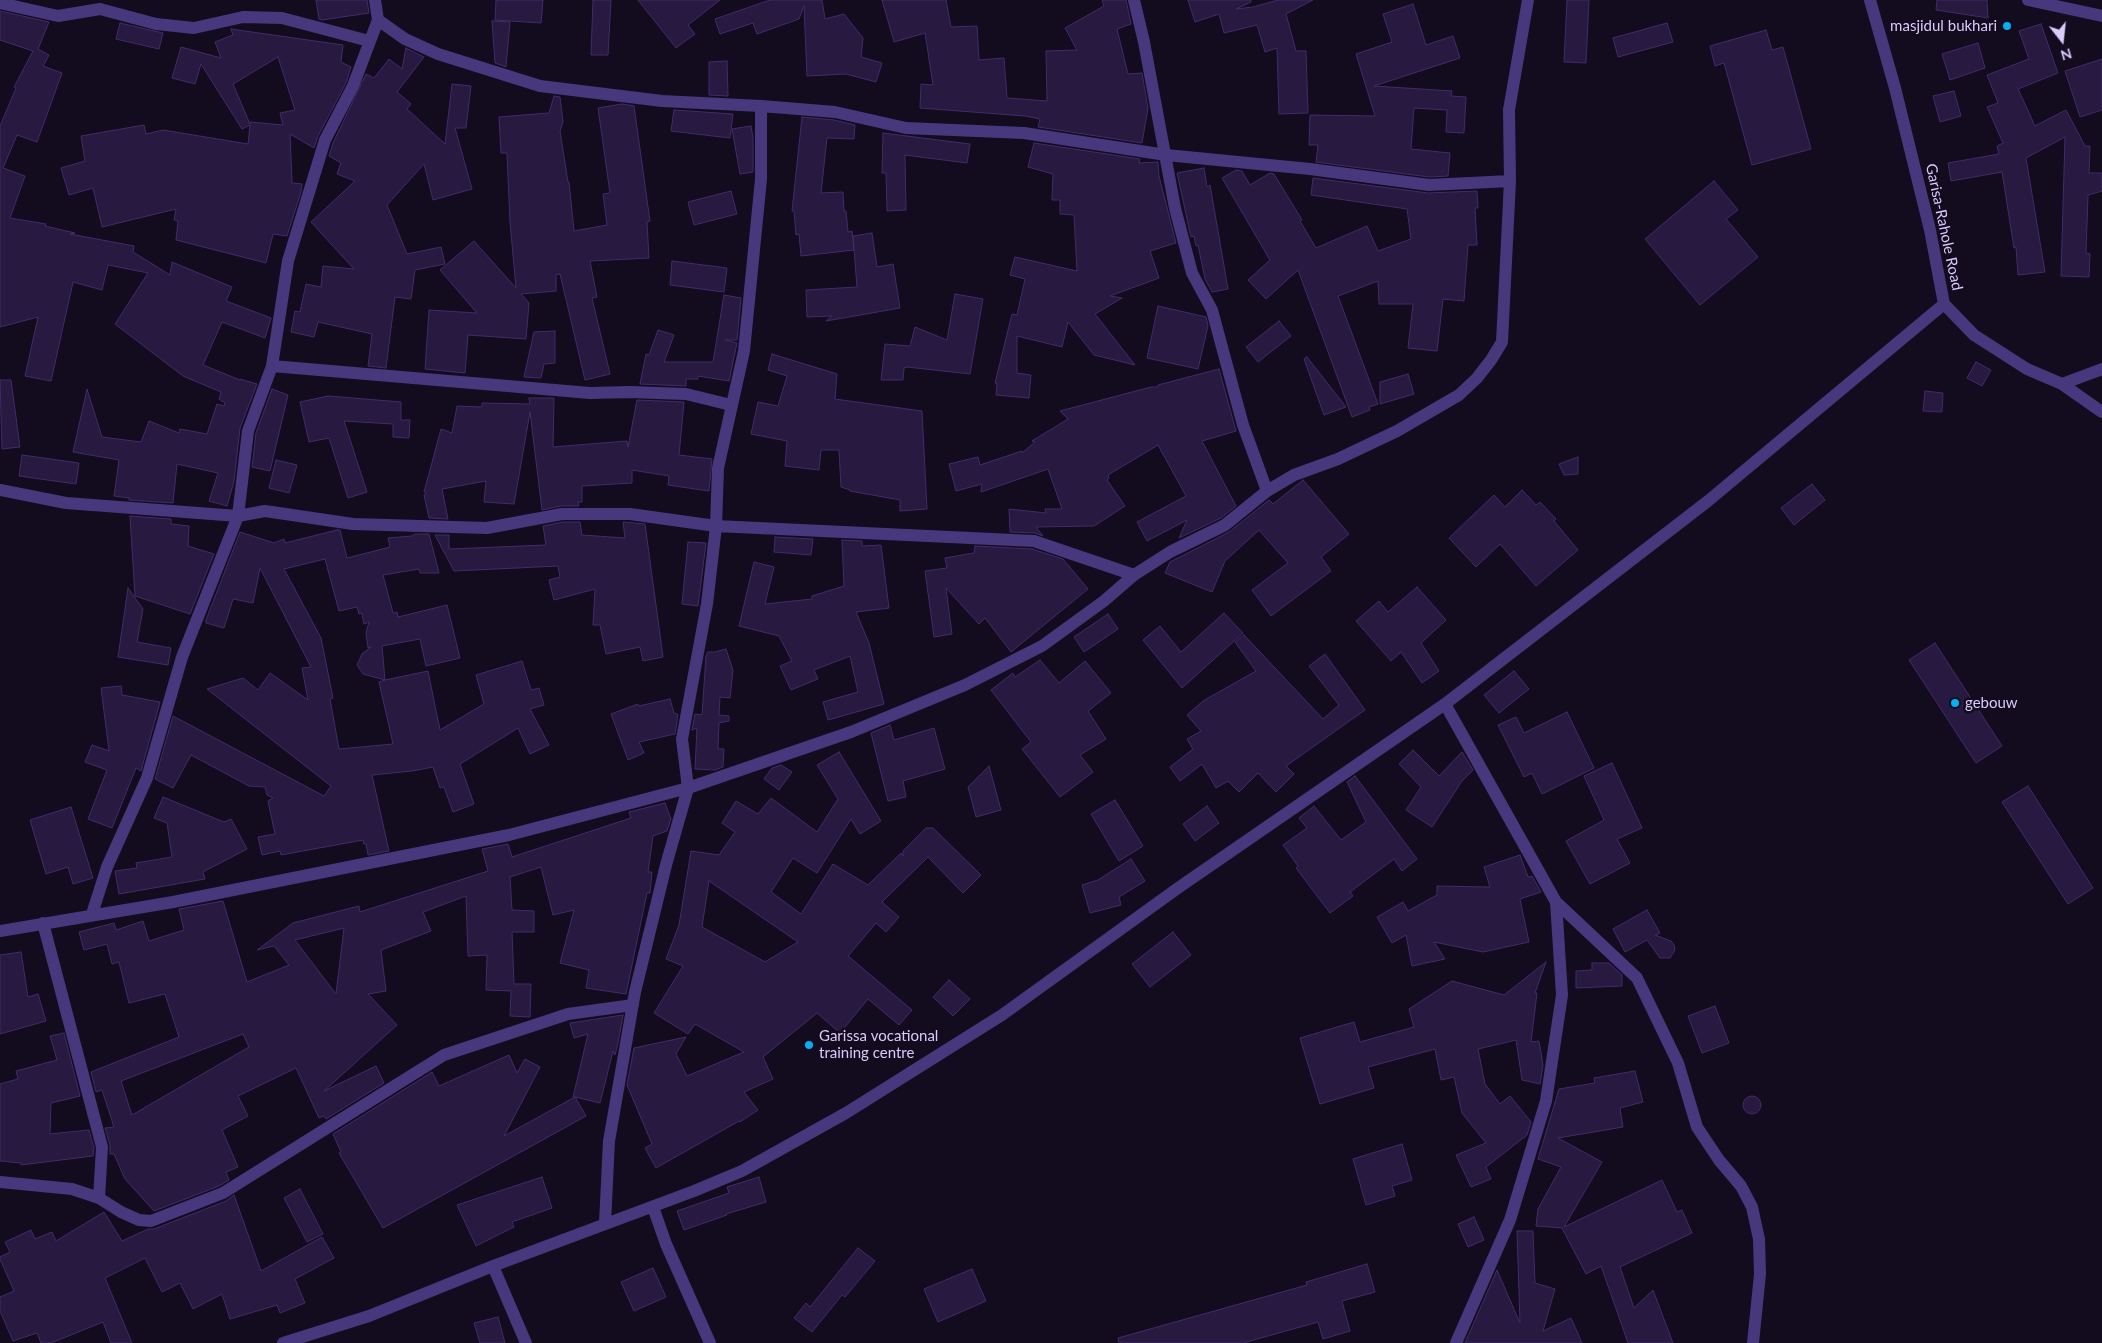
<!DOCTYPE html>
<style>
body{margin:0}
#map{position:relative;width:2102px;height:1343px;overflow:hidden;background:#130c1e;font-family:Lato,sans-serif}
canvas{display:block}
.north{position:absolute;left:2037px;top:15px;width:50px;height:50px;-webkit-text-stroke:4px #130c1e;paint-order:stroke;rotate:164deg;font-size:14px;font-weight:700;line-height:20px;text-align:center;color:#dacafe}
.north::after{content:'';display:block;margin:auto;width:18px;height:22px;background:#dacafe;clip-path:polygon(50% 0,100% 100%,50% 72%,0 100%)}
</style>
<div id="map">
<canvas width="2102" height="1343"></canvas>
<div class="north">N</div>
</div>
<script>
const g = document.querySelector('canvas').getContext('2d');
g.lineJoin = 'round';
function fillPath(path, color) {
  g.fillStyle = color;
  g.fill(path, 'evenodd');
}
function shape(rows) {
  const path = new Path2D();
  for (const r of rows) {
    if (r.length === 3) {
      path.moveTo(r[0] + r[2], r[1]);
      path.arc(r[0], r[1], r[2], 0, 2 * Math.PI);
      continue;
    }
    path.moveTo(r[0], r[1]);
    for (let i = 2; i < r.length; i += 2) path.lineTo(r[i], r[i + 1]);
  }
  return path;
}
function strokePath(path, color, width, dash) {
  g.strokeStyle = color;
  g.lineWidth = width;
  g.lineCap = dash ? 'butt' : 'round';
  g.setLineDash(dash || []);
  g.stroke(path);
}
function label(font, color, halo, rows, align = 'center') {
  g.font = font + ' Lato,sans-serif';
  g.lineWidth = 5;
  g.setLineDash([]);
  g.textBaseline = 'middle';
  g.strokeStyle = halo;
  g.fillStyle = color;
  for (const [text, x, y, turn = 0] of rows) {
    g.save();
    g.translate(x, y);
    g.rotate((+turn || 0) * Math.PI / 180);
    g.textAlign = isNaN(turn) ? turn : align;
    if (halo) g.strokeText(text, 0, 0);
    g.fillText(text, 0, 0);
    g.restore();
  }
}
const building = shape([
 [316,0,367,0,369,13,322,20,319,19,316,0],
 [496,0,543,0,541,23,495,20,496,0],
 [593,0,611,0,608,55,591,55,593,0],
 [638,0,720,0,688,25,695,34,676,48,638,0],
 [770,0,822,0,825,19,844,14,863,38,861,57,882,63,876,82,846,74,807,76,804,6,799,19,757,34,753,23,720,34,715,19,770,0],
 [882,0,946,0,951,27,977,26,979,60,1004,58,1007,98,1047,101,1046,51,1077,50,1065,28,1104,6,1102,0,1126,0,1131,24,1117,29,1128,74,1142,73,1148,108,1142,143,1038,127,1040,119,1025,116,920,108,921,84,933,85,925,33,894,42,882,0],
 [1188,0,1251,0,1251,2,1236,9,1253,7,1278,0,1313,0,1286,14,1296,51,1306,51,1308,113,1279,114,1277,48,1265,52,1257,25,1224,33,1219,14,1195,22,1188,0],
 [1567,0,1589,0,1586,63,1564,62,1567,0],
 [1937,0,1987,0,1988,18,1936,10,1937,0],
 [1413,4,1426,45,1453,36,1460,58,1374,86,1452,91,1451,96,1466,97,1464,133,1446,132,1447,110,1414,108,1411,149,1450,153,1448,176,1429,177,1316,162,1318,145,1309,145,1310,115,1375,116,1356,54,1392,42,1383,14,1413,4],
 [0,11,49,22,38,49,49,55,43,66,62,73,37,142,17,135,3,168,25,176,10,218,46,224,45,226,75,233,70,234,134,246,133,252,170,275,172,262,232,287,226,301,271,318,265,338,222,322,203,365,240,380,240,379,257,384,240,428,234,481,227,506,209,501,218,473,177,464,173,503,129,500,129,498,114,496,119,460,73,452,87,389,102,437,141,442,149,421,179,433,180,429,207,434,217,404,224,406,225,403,219,399,221,392,183,376,115,324,148,273,108,265,102,290,73,282,51,381,25,376,38,317,0,327,0,126,16,88,14,87,33,51,0,40,0,11],
 [492,21,510,22,506,67,495,63,492,21],
 [120,23,163,33,159,49,116,39,120,23],
 [1667,23,1673,42,1618,57,1613,38,1667,23],
 [2041,24,2058,73,2018,89,2035,126,2066,110,2085,146,2090,146,2089,173,2102,173,2102,191,2088,195,2086,253,2090,254,2089,277,2061,276,2065,137,2026,158,2045,272,2018,275,2016,247,2014,248,2002,172,1951,181,1948,163,1999,154,1997,146,2003,143,1987,107,1998,103,1987,75,2029,59,2019,31,2041,24],
 [231,29,343,45,341,62,351,67,346,83,318,136,314,148,290,134,292,183,302,184,301,192,287,236,273,234,266,263,176,240,178,221,174,220,176,209,102,227,93,188,69,195,61,168,85,161,81,136,144,125,146,134,163,130,248,144,250,125,242,129,201,64,195,84,172,78,181,47,221,58,215,42,233,35,231,29],
 [278,57,295,110,280,113,283,125,250,122,250,124,233,84,278,57],
 [1766,30,1772,50,1783,47,1811,149,1752,165,1724,63,1715,66,1710,46,1766,30],
 [1978,43,1985,68,1950,80,1942,54,1978,43],
 [406,48,424,57,397,92,411,104,407,109,445,144,452,84,471,86,466,128,455,128,472,189,433,200,424,164,387,205,407,254,441,247,445,264,415,270,411,299,395,297,386,368,368,366,372,334,318,322,314,337,291,332,295,311,300,312,306,284,321,287,323,266,354,269,311,222,355,181,337,174,341,163,329,156,333,143,366,74,374,78,389,59,402,69,406,48],
 [2102,59,2102,110,2080,117,2065,71,2102,59],
 [727,61,728,96,709,95,709,62,727,61],
 [1954,91,1961,116,1940,122,1933,96,1954,91],
 [554,96,560,97,563,122,560,131,568,182,569,182,574,231,607,225,603,194,610,193,598,108,622,104,634,106,650,221,647,222,649,258,590,261,597,297,592,298,610,374,585,380,560,274,556,275,556,291,521,294,529,303,526,339,468,335,465,373,425,369,429,310,477,313,440,270,474,241,516,288,510,222,507,153,501,153,499,117,549,113,554,96],
 [674,110,733,114,730,138,671,131,674,110],
 [802,117,834,120,855,125,854,139,827,138,821,193,843,192,844,211,846,211,848,232,852,231,854,250,801,256,799,234,796,235,794,211,792,211,802,117],
 [751,126,753,138,753,172,740,174,732,129,751,126],
 [883,133,970,144,967,163,905,155,906,210,887,211,886,173,882,173,883,133],
 [1034,143,1140,159,1139,163,1158,162,1159,176,1176,243,1150,251,1159,278,1110,296,1122,298,1095,314,1135,365,1094,355,1068,322,1062,347,1017,336,1017,373,1031,375,1029,398,996,395,997,383,995,383,1012,314,1017,315,1025,279,1010,275,1015,257,1077,271,1074,215,1060,214,1060,200,1052,200,1053,174,1028,167,1034,143],
 [1204,168,1207,187,1210,185,1228,289,1212,292,1205,279,1198,245,1196,246,1194,236,1191,237,1177,173,1204,168],
 [1236,170,1242,171,1250,185,1270,173,1274,174,1302,220,1300,221,1316,248,1367,226,1378,251,1411,239,1407,209,1311,195,1313,178,1428,193,1477,191,1478,208,1475,208,1477,245,1468,245,1464,301,1443,299,1437,351,1408,348,1413,304,1379,304,1378,281,1338,296,1378,404,1369,407,1370,410,1352,417,1298,270,1266,299,1248,280,1270,260,1222,178,1236,170],
 [1714,181,1738,210,1726,219,1758,257,1700,305,1645,239,1714,181],
 [731,191,737,214,694,225,688,202,731,191],
 [872,233,877,267,893,264,900,308,826,321,832,316,807,317,806,290,857,287,853,236,872,233],
 [672,261,727,268,724,292,670,285,672,261],
 [955,294,983,299,970,374,907,367,904,368,903,380,881,380,885,344,910,346,915,327,947,340,955,294],
 [724,295,741,298,737,340,725,340,737,343,729,381,698,376,698,379,686,379,686,386,640,384,646,354,649,355,658,330,674,335,664,362,713,362,724,295],
 [1158,306,1206,317,1208,326,1198,369,1147,358,1158,306],
 [1279,321,1291,336,1258,362,1246,347,1279,321],
 [555,331,555,363,544,364,541,378,524,377,534,332,555,331],
 [772,354,837,374,835,399,922,411,927,509,900,511,900,500,850,491,850,490,841,487,839,450,821,450,819,470,785,466,787,441,751,434,758,402,778,406,787,376,768,370,772,354],
 [1307,357,1346,407,1324,415,1304,359,1307,357],
 [1976,362,1991,370,1982,386,1967,378,1976,362],
 [1219,369,1236,431,1202,441,1236,506,1221,518,1179,538,1187,520,1147,541,1137,522,1186,496,1158,445,1108,475,1109,478,1107,480,1125,506,1094,526,1036,527,1043,536,1035,533,1010,532,1009,509,1046,513,1045,509,1062,509,1048,469,981,492,982,484,956,491,949,464,978,457,980,465,1022,451,1022,453,1035,442,1032,441,1068,419,1060,411,1151,387,1158,387,1158,385,1219,369],
 [1408,374,1414,394,1380,404,1380,382,1408,374],
 [0,380,11,380,20,447,2,449,0,380],
 [272,389,288,395,270,471,252,467,256,433,272,389],
 [1925,391,1943,393,1942,412,1923,411,1925,391],
 [328,396,401,402,401,420,410,420,409,438,393,437,393,424,344,421,367,492,348,498,329,438,309,442,300,402,328,396],
 [529,398,554,398,553,447,627,441,628,447,637,400,684,402,679,455,712,459,709,491,668,485,669,476,632,470,632,483,582,486,582,502,578,502,579,506,561,506,542,510,530,412,514,504,484,502,486,481,442,489,448,519,429,518,424,495,426,494,426,492,424,492,441,429,452,433,457,406,482,407,482,403,530,404,529,398],
 [22,455,79,463,76,484,19,476,22,455],
 [1578,457,1578,474,1564,475,1559,464,1578,457],
 [276,460,297,465,289,493,269,488,276,460],
 [1303,480,1349,534,1321,557,1331,571,1271,616,1252,590,1288,563,1259,530,1225,561,1212,592,1165,573,1170,562,1229,532,1269,500,1273,504,1303,480],
 [1812,484,1825,500,1794,525,1781,508,1812,484],
 [1522,490,1536,505,1540,502,1556,519,1554,521,1578,550,1536,586,1500,544,1476,567,1449,538,1494,495,1505,507,1522,490],
 [130,516,171,519,171,524,189,526,188,546,214,554,190,614,135,596,130,516],
 [563,522,580,522,582,535,625,538,623,522,645,524,663,657,643,661,640,647,606,654,600,625,593,625,595,589,554,600,549,580,560,577,558,566,454,571,435,535,449,535,449,549,546,545,543,526,563,522],
 [337,530,340,530,347,558,390,547,388,538,412,536,415,534,429,534,439,573,420,573,419,569,383,575,393,613,397,612,398,617,447,605,460,658,426,666,420,639,382,646,385,680,428,671,440,730,484,704,476,675,522,661,531,690,539,688,544,705,530,709,549,745,530,754,518,728,460,764,474,804,453,812,444,787,440,788,433,767,412,771,372,775,389,851,368,855,366,844,364,844,363,840,281,855,280,851,262,855,258,837,275,834,268,801,273,798,267,795,265,787,249,786,191,755,173,788,155,779,173,716,324,796,331,786,207,689,243,678,258,690,270,673,308,700,302,668,311,667,260,568,253,603,233,599,224,628,206,623,206,620,240,532,274,543,284,539,285,543,337,530],
 [325,559,339,611,357,607,359,614,362,613,364,624,369,622,366,633,368,648,371,647,362,654,357,665,363,674,385,680,379,682,393,744,339,749,330,699,333,698,321,638,284,569,325,559],
 [775,537,813,539,811,555,774,552,775,537],
 [842,540,862,541,862,546,881,545,889,608,856,612,869,643,884,704,828,720,823,702,858,692,850,656,814,670,818,679,791,690,780,666,792,661,779,636,739,626,754,562,774,567,765,604,812,599,812,596,844,586,842,540],
 [688,542,706,543,698,606,682,604,688,542],
 [975,546,1032,549,1063,559,1088,589,1011,652,985,618,979,624,946,588,952,634,934,637,925,571,947,568,945,558,974,553,975,546],
 [1417,587,1446,620,1421,643,1439,671,1422,683,1401,652,1391,661,1356,621,1379,601,1388,612,1417,587],
 [128,588,143,609,137,642,171,648,168,665,118,657,128,588],
 [1224,613,1243,633,1182,688,1143,640,1160,626,1181,652,1224,613],
 [1108,614,1118,629,1084,652,1074,637,1108,614],
 [1244,635,1323,719,1339,705,1309,666,1325,654,1365,710,1286,766,1294,774,1276,792,1258,773,1239,792,1228,781,1216,788,1202,764,1180,781,1170,767,1193,749,1187,739,1201,731,1187,715,1203,701,1256,671,1235,642,1244,635],
 [1935,643,2002,746,1976,763,1909,660,1935,643],
 [726,649,733,670,730,698,720,697,719,715,729,716,729,721,719,723,718,749,724,749,723,767,715,770,695,769,697,728,692,730,695,714,702,715,706,656,708,652,715,652,726,649],
 [1040,660,1059,683,1085,661,1111,693,1088,711,1106,739,1080,755,1093,772,1060,797,1022,749,1031,742,991,690,1013,673,1015,677,1040,660],
 [1514,671,1529,689,1499,713,1484,695,1514,671],
 [121,686,122,695,160,702,141,771,136,768,112,828,88,819,107,770,85,762,92,745,109,751,101,688,121,686],
 [670,699,674,713,678,714,675,734,639,742,644,753,628,760,611,714,638,704,639,706,670,699],
 [1567,712,1594,768,1542,794,1532,773,1524,777,1498,725,1516,717,1524,733,1567,712],
 [890,725,894,740,934,728,945,769,903,781,906,797,888,801,871,733,890,725],
 [1413,750,1439,776,1462,752,1473,770,1462,781,1432,827,1406,810,1421,787,1399,764,1413,750],
 [839,752,881,821,860,834,851,819,817,873,793,858,771,892,801,914,833,864,868,885,901,853,903,856,903,851,926,828,933,828,981,875,963,893,928,857,882,902,899,917,886,932,876,923,848,956,912,1010,899,1025,868,999,840,1033,817,1013,763,1057,773,1079,744,1092,758,1110,740,1122,739,1121,656,1168,645,1148,652,1144,627,1085,634,1048,686,1037,676,1054,687,1076,744,1052,695,1024,688,1034,654,1013,683,966,666,959,679,925,691,851,719,855,735,832,722,823,736,801,758,814,771,798,817,832,838,799,817,765,839,752],
 [709,881,798,942,765,962,702,927,709,881],
 [1612,763,1642,828,1617,839,1630,863,1590,884,1566,841,1604,820,1584,776,1612,763],
 [781,765,792,772,779,790,764,779,772,768,781,765],
 [989,766,1001,810,976,817,968,787,989,766],
 [1355,776,1417,859,1402,871,1394,859,1350,892,1353,896,1330,913,1296,868,1298,866,1283,845,1307,828,1299,818,1314,806,1341,840,1366,822,1347,782,1355,776],
 [2028,786,2093,888,2068,904,2002,802,2028,786],
 [163,797,224,822,231,819,247,849,203,872,205,879,119,894,115,871,137,868,136,863,172,857,167,823,154,818,163,797],
 [1115,800,1143,846,1119,861,1091,814,1115,800],
 [665,803,671,819,667,831,653,836,648,872,652,872,650,893,647,893,626,994,586,988,589,970,560,963,574,910,553,915,541,867,510,877,512,910,534,911,534,932,512,932,514,984,531,984,530,1017,510,1016,511,991,486,990,487,955,468,956,466,896,423,912,431,931,381,950,386,991,368,994,397,1025,324,1091,376,1066,384,1083,326,1119,324,1116,319,1118,296,1068,238,1096,248,1116,222,1130,238,1167,226,1172,229,1180,219,1186,154,1211,125,1179,114,1154,110,1154,110,1145,105,1128,114,1127,102,1090,96,1092,91,1072,179,1037,165,994,129,1003,119,962,112,964,107,944,84,950,79,932,114,923,116,930,143,921,149,941,184,930,179,909,223,901,247,982,289,965,274,946,257,950,293,923,359,906,360,912,485,872,488,871,482,849,508,844,512,857,631,818,629,812,665,803],
 [344,928,336,994,295,940,344,928],
 [243,1034,249,1047,132,1115,121,1081,243,1034],
 [1207,806,1219,823,1195,841,1183,824,1207,806],
 [71,807,93,878,73,884,68,867,46,874,30,820,71,807],
 [1520,855,1528,877,1532,876,1541,892,1520,899,1529,942,1483,952,1434,942,1445,959,1412,966,1406,935,1392,943,1377,917,1403,902,1408,911,1437,895,1437,886,1490,887,1484,867,1520,855],
 [1131,859,1145,881,1119,897,1121,905,1090,913,1082,885,1098,880,1131,859],
 [1647,910,1660,933,1655,935,1671,941,1674,945,1675,950,1670,958,1660,958,1647,940,1625,952,1613,929,1647,910],
 [1173,932,1191,955,1150,987,1132,964,1173,932],
 [21,952,28,997,38,994,46,1021,0,1034,0,955,21,952],
 [1546,962,1535,993,1537,993,1531,1042,1539,1041,1543,1065,1540,1084,1522,1080,1516,1040,1478,1049,1485,1084,1500,1104,1510,1096,1531,1122,1527,1135,1486,1167,1491,1179,1471,1187,1456,1155,1486,1143,1462,1113,1454,1077,1441,1080,1435,1049,1368,1067,1374,1088,1320,1104,1300,1038,1354,1022,1360,1042,1414,1027,1409,1009,1452,981,1504,995,1546,962],
 [1592,963,1609,963,1622,975,1622,986,1576,988,1576,971,1592,970,1592,963],
 [949,980,970,999,953,1016,933,997,949,980],
 [1715,1006,1729,1043,1702,1053,1688,1016,1715,1006],
 [623,1015,618,1043,615,1055,613,1051,600,1103,575,1097,586,1116,383,1228,339,1153,341,1152,333,1134,432,1072,439,1086,509,1055,517,1073,525,1059,540,1067,504,1136,575,1097,573,1097,588,1034,574,1038,570,1023,623,1015],
 [64,1033,80,1096,51,1103,50,1134,89,1130,94,1148,93,1156,21,1165,21,1163,0,1161,0,1084,18,1079,16,1071,57,1060,50,1036,64,1033],
 [1635,1071,1643,1102,1620,1108,1623,1127,1558,1138,1602,1162,1564,1227,1662,1180,1677,1212,1682,1210,1692,1233,1620,1267,1634,1308,1653,1290,1673,1343,1628,1343,1601,1266,1586,1274,1562,1228,1536,1226,1538,1209,1561,1167,1538,1159,1559,1089,1595,1083,1594,1078,1635,1071],
 [1752,1105,9],
 [1402,1144,1412,1180,1392,1186,1395,1196,1366,1205,1353,1159,1402,1144],
 [542,1177,552,1208,512,1222,514,1227,476,1246,457,1205,542,1177],
 [759,1177,766,1202,726,1214,727,1215,684,1230,677,1211,729,1193,727,1187,759,1177],
 [300,1189,323,1234,307,1242,284,1198,300,1189],
 [234,1195,261,1271,322,1237,334,1258,295,1279,305,1303,280,1313,277,1305,230,1319,222,1294,193,1309,180,1283,162,1292,145,1258,105,1278,132,1343,111,1343,103,1322,51,1343,41,1343,37,1333,13,1341,0,1311,0,1297,14,1291,0,1259,0,1257,10,1252,5,1242,31,1230,35,1239,52,1232,56,1241,104,1212,122,1241,148,1229,154,1229,226,1201,234,1195],
 [1474,1217,1484,1240,1468,1247,1458,1224,1474,1217],
 [1517,1231,1533,1231,1535,1283,1555,1289,1543,1331,1571,1318,1582,1343,1465,1343,1497,1270,1520,1323,1517,1231],
 [858,1248,875,1261,845,1297,842,1295,812,1332,794,1318,806,1303,810,1307,858,1248],
 [1367,1264,1375,1292,1342,1301,1350,1331,1323,1339,1318,1322,1243,1343,1119,1343,1118,1338,1307,1285,1306,1282,1367,1264],
 [653,1268,666,1297,634,1311,621,1282,653,1268],
 [972,1269,986,1301,938,1322,924,1289,972,1269],
 [498,1317,505,1343,480,1343,474,1323,498,1317]
]);
const minor = shape([
 [1134,0,1144,42,1175,208,1192,273,1212,310,1243,425,1267,491],
 [1870,0,1895,88,1930,230,1944,304,1974,335,2027,369,2062,384,2102,412],
 [2028,0,2102,16],
 [0,3,58,16,100,9,156,24,194,28,243,17,282,18,369,41],
 [378,20,405,39,438,54,540,86,662,101,761,106,835,112,906,128,1024,133,1166,155,1310,169,1429,185,1510,181],
 [272,366,590,393,630,392,686,394,731,405],
 [2062,384,2102,369],
 [0,490,66,503,238,516,265,511,353,524,487,528,562,514,630,514,716,526,1034,541,1134,575],
 [1445,704,1556,902,1637,978,1678,1063,1697,1127,1719,1160,1741,1186,1752,1207,1759,1239,1760,1274,1753,1343],
 [92,914,107,867,147,778,182,657,238,516,248,431,272,366,288,261,325,140,353,86,378,20,375,0],
 [43,923,102,1147,99,1198],
 [0,931,173,902,509,835,688,788,851,732,965,685,1042,646,1104,601,1134,575,1170,552,1225,525,1267,491,1294,475,1338,459,1397,431,1459,395,1477,378,1491,360,1502,342,1510,181,1509,110,1528,0],
 [0,1182,72,1189,99,1198,121,1212,139,1220,151,1221,223,1193,444,1055,568,1014,633,1005],
 [653,1207,666,1244,710,1343],
 [605,1223,609,1141,635,992,666,865,688,788,682,739,707,604,716,526,718,468,744,351,761,179,761,106],
 [493,1266,526,1343],
 [283,1343,369,1316,493,1266,694,1191,742,1171,846,1113,1002,1015,1178,888,1445,704,1708,501,1944,304],
 [1456,1343,1510,1220,1546,1101,1562,995,1556,902]
]);
const markers = [
 [2007,26,5,"#04aef1"],
 [1955,703,5,"#04aef1"],
 [809,1045,5,"#04aef1"]
];
const poiNames = [
 ["masjidul bukhari",1997,26,"right"],
 ["gebouw",1965,703],
 ["Garissa vocational",819,1036],
 ["training centre",819,1053]
];
const streetNames = [
 ["Garisa-Rahole Road",1944,227,78]
];
fillPath(building, '#27193f');
strokePath(building, '#432b6a', 1);
strokePath(minor, '#47387d', 12);
for (const [x, y, r, color] of markers) {
  const dot = new Path2D();
  dot.arc(x, y, r, 0, 2 * Math.PI);
  g.fillStyle = color;
  g.fill(dot);
  strokePath(dot, '#130c1e', 2);
}
label('15px', '#dacafe', '#130c1e', poiNames, 'left');
label('15px', '#dacafe', '#130c1e', streetNames);
</script>
